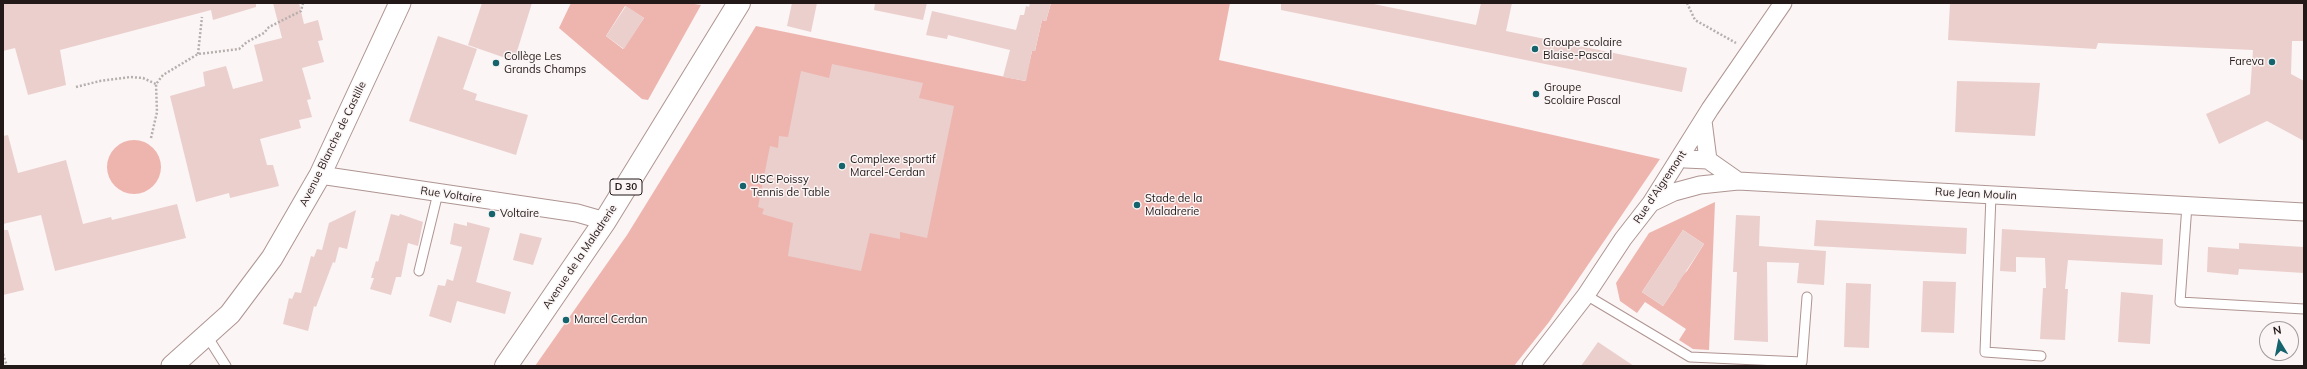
<!DOCTYPE html>
<meta charset="utf-8">
<style>
body{margin:0}
#map{position:relative;width:2307px;height:369px;overflow:hidden;background:#fbf5f5;font-family:Mulish,sans-serif}
canvas{display:block}
.frame{position:absolute;inset:0;border:4px solid #231918;pointer-events:none}
.north{position:absolute;left:2259px;top:321px;width:40px;height:40px;box-sizing:border-box;background:#fbf5f5;border:1px solid #a59d9d;border-radius:50%;rotate:350deg;font-size:11px;font-weight:700;line-height:16px;text-align:center;color:#231918}
.north::after{content:'';display:block;margin:auto;width:14px;height:18px;background:#15636c;clip-path:polygon(50% 0,100% 100%,50% 72%,0 100%)}
</style>
<div id="map">
<canvas width="2307" height="369"></canvas>
<div class="frame"></div>
<div class="north">N</div>
</div>
<script>
const g = document.querySelector('canvas').getContext('2d');
g.lineJoin = 'round';
function fillPath(path, color) {
  g.fillStyle = color;
  g.fill(path, 'evenodd');
}
function shape(rows) {
  const path = new Path2D();
  for (const r of rows) {
    if (r.length === 3) {
      path.moveTo(r[0] + r[2], r[1]);
      path.arc(r[0], r[1], r[2], 0, 2 * Math.PI);
      continue;
    }
    path.moveTo(r[0], r[1]);
    for (let i = 2; i < r.length; i += 2) path.lineTo(r[i], r[i + 1]);
  }
  return path;
}
function strokePath(path, color, width, dash) {
  g.strokeStyle = color;
  g.lineWidth = width;
  g.lineCap = dash ? 'butt' : 'round';
  g.setLineDash(dash || []);
  g.stroke(path);
}
function label(font, color, halo, rows, align = 'center') {
  g.font = font + ' Mulish,sans-serif';
  g.lineWidth = 3;
  g.setLineDash([]);
  g.textBaseline = 'middle';
  g.strokeStyle = halo;
  g.fillStyle = color;
  for (const [text, x, y, turn = 0] of rows) {
    g.save();
    g.translate(x, y);
    g.rotate((+turn || 0) * Math.PI / 180);
    g.textAlign = isNaN(turn) ? turn : align;
    if (halo) g.strokeText(text, 0, 0);
    g.fillText(text, 0, 0);
    g.restore();
  }
}
const green = shape([
 [571,3,688,3,701,5,648,100,642,99,559,28],
 [625,6,644,18,623,49,606,36],
 [1051,3,1230,3,1219,60,1660,159,1549,322,1514,366,535,366,627,235,756,26,1025,81,1032,51,1035,51,1042,20,1046,21],
 [134,167,27],
 [1715,202,1709,350,1693,349,1679,340,1686,329,1645,302,1637,313,1620,301,1616,283,1649,233],
 [1683,230,1704,244,1687,271,1674,283,1677,285,1663,306,1642,292]
]);
const building = shape([
 [3,3,256,3,256,7,213,20,211,10,60,50,66,85,28,95,15,48,3,51],
 [273,3,299,3,304,24,318,20,323,40,318,41,324,62,302,68,311,99,307,100,312,117,299,120,301,128,260,139,267,165,273,165,279,186,230,198,229,193,196,202,170,96,205,86,203,72,226,66,233,89,263,81,254,45,282,38],
 [482,3,532,3,514,61,468,45],
 [792,3,817,3,811,32,787,26],
 [875,3,927,3,923,20,874,10],
 [1030,3,1051,3,1046,21,1042,20,1035,51,1032,51,1026,81,1003,77,1010,50,948,35,947,39,926,35,932,11,1016,30,1020,15,1024,15,1026,6,1029,7],
 [1281,3,1369,3,1476,25,1481,3,1512,3,1506,31,1687,68,1682,92,1281,10],
 [1950,3,2304,3,2304,41,2292,41,2291,74,2304,81,2304,141,2267,121,2219,144,2206,114,2250,94,2253,50,2098,43,2096,49,1948,40],
 [626,6,644,18,624,49,606,36],
 [438,36,477,49,463,89,477,94,475,100,528,115,516,155,409,121],
 [832,64,923,83,919,98,954,106,927,238,900,232,900,239,870,233,861,271,788,256,793,223,762,214,764,209,758,207,770,146,778,148,779,136,788,137,801,71,829,78],
 [1957,81,2040,83,2035,136,1955,132],
 [8,135,18,173,66,160,83,224,111,217,112,220,177,204,186,238,55,271,41,215,3,224,3,136],
 [356,210,347,249,339,247,335,263,333,262,316,307,314,306,308,331,283,324,289,298,292,299,295,292,301,293,311,256,314,257,317,249,322,250,329,223],
 [391,214,399,216,400,214,423,222,418,246,408,243,401,277,396,277,391,295,370,289,374,278,371,278,376,261,378,262],
 [1736,215,1760,216,1759,246,1826,251,1824,285,1797,283,1799,263,1767,262,1768,342,1734,340,1737,272,1733,272],
 [1816,220,1967,228,1966,254,1814,246],
 [467,222,490,228,476,282,511,292,505,314,457,301,451,323,429,316,438,285,445,286,447,279,453,281,462,247,450,244,454,223,467,226],
 [2002,229,2163,239,2162,265,2068,260,2065,289,2068,289,2065,340,2040,339,2043,288,2046,288,2045,258,2016,257,2016,272,2000,271],
 [3,230,8,230,24,290,3,295],
 [1683,230,1704,244,1663,306,1642,292],
 [520,233,542,238,533,265,513,260],
 [2239,243,2304,247,2304,273,2239,269,2238,275,2207,272,2208,247,2239,249],
 [1923,281,1956,282,1954,333,1921,332],
 [1846,283,1871,284,1869,348,1844,347],
 [2121,292,2153,295,2150,344,2118,342],
 [1598,342,1634,366,1581,366]
]);
const path = shape([
 [1687,3,1695,20,1736,43],
 [198,54,202,17],
 [76,87,100,81,130,77,143,78,156,84],
 [151,138,157,112,156,84,163,75,198,54,239,49,247,42,264,33,269,27,301,11,303,3],
 [3,354,7,366]
]);
const service = shape([
 [1991,195,1985,352,2041,356],
 [2187,205,2180,302,2304,309],
 [419,271,438,193],
 [1586,295,1690,357,1802,362,1807,297],
 [207,336,226,366]
]);
const minor = shape([
 [1703,121,1708,160],
 [1685,159,1708,160,1738,181],
 [320,175,577,213,605,221],
 [1651,203,1674,192,1700,185,1738,181,2304,212],
 [1531,366,1586,295,1623,239,1651,203,1710,109,1783,3]
]);
const tertiary = shape([
 [172,366,230,314,272,258,320,175,400,3]
]);
const primary = shape([
 [506,366,605,221,739,3]
]);
const markers = [
 [1535,49,4,"#15636c"],
 [2272,62,4,"#15636c"],
 [496,63,4,"#15636c"],
 [1536,94,4,"#15636c"],
 [842,166,4,"#15636c"],
 [743,186,4,"#15636c"],
 [1137,205,4,"#15636c"],
 [492,214,4,"#15636c"],
 [566,320,4,"#15636c"]
];
const shields = [
 [626,187,32]
];
const shieldNames = [
 ["D 30",626,187]
];
const poiNames = [
 ["Groupe scolaire",1543,43],
 ["Blaise-Pascal",1543,56],
 ["Collège Les",504,57],
 ["Grands Champs",504,70],
 ["Fareva",2264,62,"right"],
 ["Groupe",1544,88],
 ["Scolaire Pascal",1544,101],
 ["Complexe sportif",850,160],
 ["Marcel-Cerdan",850,173],
 ["USC Poissy",751,180],
 ["Tennis de Table",751,193],
 ["Stade de la",1145,199],
 ["Maladrerie",1145,212],
 ["Voltaire",500,214],
 ["Marcel Cerdan",574,320]
];
const streetNames = [
 ["Avenue Blanche de Castille",333,144,-64],
 ["Rue d'Aigremont",1660,187,-56],
 ["Rue Jean Moulin",1976,194,3],
 ["Rue Voltaire",451,195,8],
 ["Avenue de la Maladrerie",580,257,-56]
];
fillPath(green, '#eeb5af');
fillPath(building, '#ebcfcc');
strokePath(service, '#ae9592', 11);
strokePath(minor, '#ae9592', 19);
strokePath(tertiary, '#ae9592', 23);
strokePath(primary, '#ae9592', 24);
strokePath(path, '#b6afae', 2.5, [2, 2]);
strokePath(service, '#fff', 9);
strokePath(minor, '#fff', 17);
strokePath(tertiary, '#fff', 21);
strokePath(primary, '#fff', 22);
for (const [x, y, r, color] of markers) {
  const dot = new Path2D();
  dot.arc(x, y, r, 0, 2 * Math.PI);
  g.fillStyle = color;
  g.fill(dot);
  strokePath(dot, '#fbf5f5', 1.5);
}
for (const [x, y, w] of shields) {
  const box = new Path2D();
  box.roundRect(x - w / 2, y - 8, w, 16, 3);
  g.fillStyle = '#fbf5f5';
  g.fill(box);
  strokePath(box, '#231918', 1);
}
label('bold 10px', '#231918', null, shieldNames);
label('11px', '#231918', '#fbf5f5', poiNames, 'left');
label('11px', '#231918', '#fbf5f5', streetNames);
</script>
